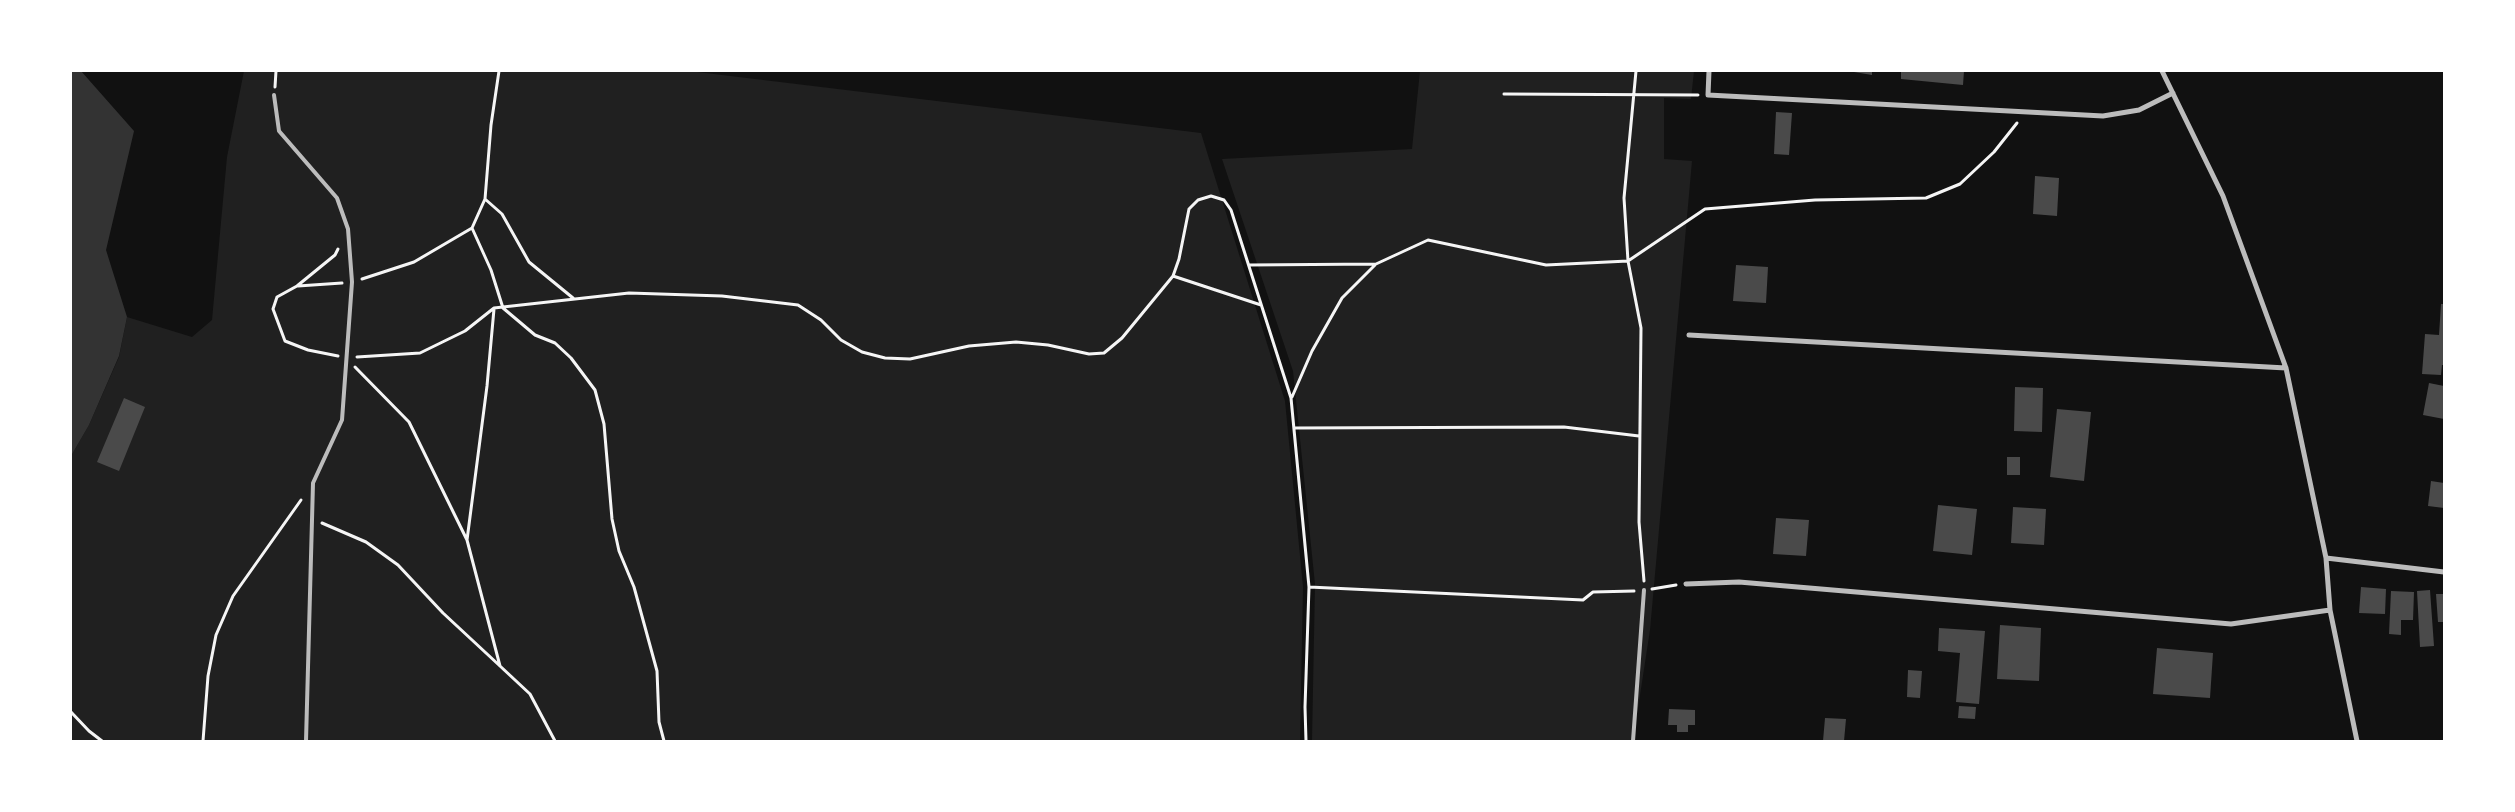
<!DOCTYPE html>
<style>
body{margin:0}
#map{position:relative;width:2515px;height:812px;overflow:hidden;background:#111;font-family:"Source Sans 3",sans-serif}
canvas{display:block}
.frame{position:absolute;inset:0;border:72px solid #fff;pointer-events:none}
</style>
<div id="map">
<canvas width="2515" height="812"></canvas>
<div class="frame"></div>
</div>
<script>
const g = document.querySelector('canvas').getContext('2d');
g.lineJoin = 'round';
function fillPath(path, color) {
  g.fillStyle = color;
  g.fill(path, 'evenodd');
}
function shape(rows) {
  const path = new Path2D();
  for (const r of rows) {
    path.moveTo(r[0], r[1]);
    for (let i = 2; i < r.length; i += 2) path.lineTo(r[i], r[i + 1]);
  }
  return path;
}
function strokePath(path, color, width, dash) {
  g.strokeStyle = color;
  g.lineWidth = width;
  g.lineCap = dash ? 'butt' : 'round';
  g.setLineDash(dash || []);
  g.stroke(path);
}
const green = shape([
 [244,71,689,71,1201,133,1285,401,1303,587,1300,741,71,741,71,456,89,425,119,357,127,317,192,337,212,320,227,157],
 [1420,71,1694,71,1691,99,1664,98,1664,159,1692,161,1650,630,1633,741,1312,741,1315,584,1293,371,1222,159,1412,149]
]);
const water = shape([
 [71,71,81,71,134,131,106,250,127,317,119,356,89,425,71,456]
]);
const building = shape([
 [1848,71,1872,71,1872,75],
 [1901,71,1964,71,1963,85,1901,79],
 [1776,112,1792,113,1789,155,1774,154],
 [2035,176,2059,178,2057,216,2033,214],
 [1736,265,1768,267,1766,303,1733,301],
 [2441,304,2444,304,2444,365,2442,365,2441,375,2422,374,2425,334,2439,335],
 [2429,383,2444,386,2444,419,2423,415],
 [2015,387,2043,388,2042,432,2014,431],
 [124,398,145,407,119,471,97,462],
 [2057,409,2091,412,2084,481,2050,477],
 [2007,457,2020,457,2020,475,2007,475],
 [2431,481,2444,483,2444,508,2428,506],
 [1938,505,1977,509,1972,555,1933,551],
 [2013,507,2046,509,2044,545,2011,543],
 [1776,518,1809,520,1806,556,1773,554],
 [2361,587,2386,589,2385,614,2359,613],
 [2430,590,2434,646,2420,647,2417,591],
 [2391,591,2414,592,2413,620,2401,620,2401,635,2389,634],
 [2436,594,2444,594,2444,622,2438,622],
 [2000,625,2041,628,2039,681,1997,679],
 [1939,628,1985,631,1979,704,1956,702,1960,653,1938,651],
 [2157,648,2213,653,2210,698,2153,694],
 [1908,670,1922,671,1920,698,1907,697],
 [1959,706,1976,707,1975,719,1958,718],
 [1669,709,1695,710,1695,725,1688,725,1688,732,1677,732,1677,725,1668,725],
 [1825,718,1846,719,1844,741,1823,741]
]);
const path = shape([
 [1636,71,1624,198,1628,261,1641,328,1639,522,1644,581],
 [275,87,276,71],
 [1504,94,1698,95],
 [485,199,502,214,529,262,573,298],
 [472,228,491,270,503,308,535,335,555,343,571,358,595,390,604,424,612,519,619,551,634,587,657,671,659,722,664,741],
 [1249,265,1376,264,1428,240,1546,265,1628,261,1705,209,1815,200,1926,198,1960,184,1994,152,2017,123],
 [1173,276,1261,305],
 [362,279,414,262,472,228,485,199,491,125,499,71],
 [298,286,342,283],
 [494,309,487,386,467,540,500,666,530,694,555,741],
 [338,356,308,350,285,341,273,309,277,297,297,286,335,255,338,249],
 [357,357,420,353,465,331,494,308,629,293,722,296,798,305,821,320,841,340,862,352,885,358,910,359,969,346,1016,342,1048,345,1089,354,1104,353,1122,338,1173,276,1179,259,1189,209,1198,200,1211,196,1224,200,1231,210,1291,398,1309,587,1305,707,1306,741],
 [355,367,409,422,467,540],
 [1292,397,1312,351,1342,298,1375,265],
 [1294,428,1564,427,1639,436],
 [322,523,366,542,398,565,443,613,500,666],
 [1309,587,1583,600,1593,592,1634,591],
 [1652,589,1676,585],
 [71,712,89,731,102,741],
 [203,741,208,676,216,635,233,596,301,500]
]);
const service = shape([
 [274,95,279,131,337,198,348,229,352,282,342,420,313,483,306,741],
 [1633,741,1644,590]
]);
const minor = shape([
 [1709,71,1708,95,2103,116,2139,110,2173,93],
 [2162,71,2223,196,2286,368,2326,558,2330,610,2357,741],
 [1689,335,2286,368],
 [2326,558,2444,572],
 [1686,584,1739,582,2231,624,2330,610]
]);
fillPath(green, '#202020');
fillPath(water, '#333');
fillPath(building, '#4a4a4a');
strokePath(path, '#f5f5f5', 3);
strokePath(service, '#bcbcbc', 4);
strokePath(minor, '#bcbcbc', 5);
</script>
